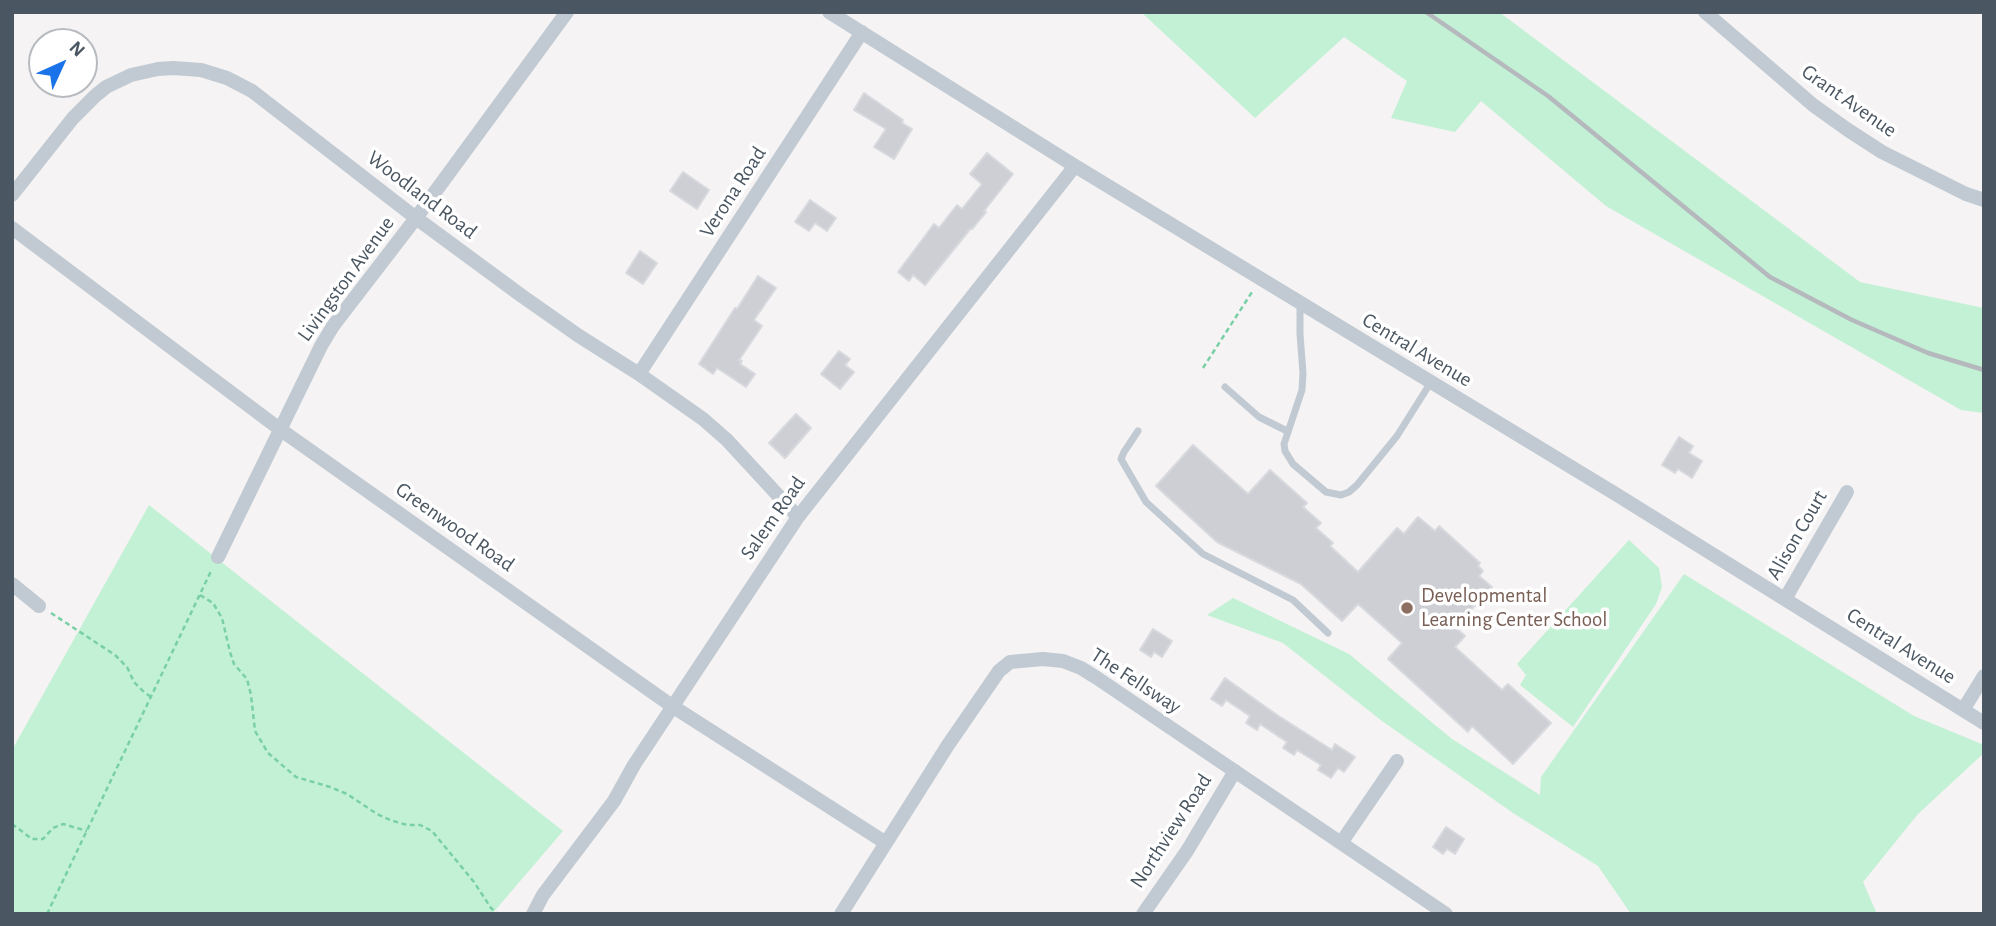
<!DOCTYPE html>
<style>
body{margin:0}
#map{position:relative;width:1996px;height:926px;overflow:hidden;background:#f5f3f3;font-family:"Alegreya Sans",sans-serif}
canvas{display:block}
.frame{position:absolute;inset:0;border:14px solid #4a5661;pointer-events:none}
.north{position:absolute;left:28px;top:28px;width:70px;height:70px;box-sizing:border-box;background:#fff;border:2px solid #b7bbc0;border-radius:50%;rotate:45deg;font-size:19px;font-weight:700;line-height:28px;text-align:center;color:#4a5661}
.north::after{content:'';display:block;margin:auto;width:24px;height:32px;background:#1a73e8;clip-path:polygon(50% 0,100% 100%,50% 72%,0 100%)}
</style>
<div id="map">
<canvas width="1996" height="926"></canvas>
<div class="frame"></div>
<div class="north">N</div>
</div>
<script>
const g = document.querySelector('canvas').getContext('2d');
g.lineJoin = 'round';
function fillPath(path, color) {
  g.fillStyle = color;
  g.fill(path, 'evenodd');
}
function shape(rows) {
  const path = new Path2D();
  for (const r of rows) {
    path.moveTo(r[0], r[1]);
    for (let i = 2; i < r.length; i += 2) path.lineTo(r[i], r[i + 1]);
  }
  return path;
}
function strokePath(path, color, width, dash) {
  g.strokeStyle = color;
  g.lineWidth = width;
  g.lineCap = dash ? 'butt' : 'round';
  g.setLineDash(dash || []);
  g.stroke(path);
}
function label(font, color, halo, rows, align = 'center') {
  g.font = font + ' "Alegreya Sans",sans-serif';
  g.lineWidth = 7;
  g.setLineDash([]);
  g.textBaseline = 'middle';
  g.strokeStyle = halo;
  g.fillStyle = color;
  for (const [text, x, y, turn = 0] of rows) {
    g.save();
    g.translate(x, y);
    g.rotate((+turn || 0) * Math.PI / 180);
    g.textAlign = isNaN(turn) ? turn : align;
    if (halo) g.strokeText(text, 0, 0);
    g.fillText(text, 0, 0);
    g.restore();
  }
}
const green = shape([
 [1141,12,1499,12,1860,282,1984,308,1984,413,1961,410,1606,206,1481,101,1455,132,1391,118,1407,81,1344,37,1255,118],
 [149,505,563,831,492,914,12,914,12,750],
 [1629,540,1659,568,1662,587,1656,604,1573,727,1520,685,1526,675,1517,664],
 [1684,574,1914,716,1984,745,1984,753,1918,814,1863,882,1877,914,1631,914,1598,866,1513,813,1382,721,1283,643,1207,615,1233,598,1349,654,1452,739,1540,795,1541,777]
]);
const building = shape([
 [864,93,903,120,902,123,912,129,894,159,874,147,886,129,854,110,864,93],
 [987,153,1013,174,984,211,986,212,972,229,971,228,925,285,913,275,909,281,898,272,934,224,939,228,957,205,962,209,982,184,970,174,987,153],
 [683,172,709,190,697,209,670,191,683,172],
 [810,200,836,218,827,231,815,223,809,231,795,222,810,200],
 [640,251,657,263,643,284,626,273,640,251],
 [758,276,776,288,754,320,762,326,739,360,742,361,740,364,755,374,746,387,717,368,713,374,699,364,735,308,737,309,758,276],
 [839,351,850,359,845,365,854,372,840,389,821,374,839,351],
 [796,414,811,428,785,458,769,443,796,414],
 [1679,437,1693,446,1689,453,1702,461,1692,478,1678,469,1675,473,1662,465,1679,437],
 [1193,445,1248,494,1270,470,1307,503,1303,507,1321,523,1316,528,1333,543,1330,546,1358,572,1397,528,1404,534,1418,517,1435,531,1439,526,1480,563,1478,566,1483,571,1479,576,1492,587,1455,627,1465,636,1455,647,1502,690,1508,684,1551,723,1513,764,1472,726,1468,732,1388,659,1402,643,1358,604,1342,621,1301,584,1217,542,1156,486,1193,445],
 [1153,629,1172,641,1162,657,1154,652,1151,657,1140,650,1153,629],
 [1225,678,1277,715,1332,750,1335,744,1355,757,1344,772,1338,768,1331,778,1318,770,1321,765,1297,750,1294,755,1283,748,1287,742,1260,724,1257,730,1246,723,1250,716,1226,700,1222,706,1211,699,1225,678],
 [1446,827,1464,839,1455,854,1447,849,1443,854,1433,847,1446,827]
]);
const path = shape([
 [1203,368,1252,292],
 [200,595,213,603,222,618,230,652,234,664,247,679,251,695,255,731,268,753,296,777,330,787,347,794,377,814,390,820,407,825,420,825,432,831,474,882,491,908,498,914],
 [51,613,115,655,127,667,134,682,144,692,151,697],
 [12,824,32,839,43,839,53,828,63,824,87,831],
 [47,914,212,569]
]);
const service = shape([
 [1300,304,1300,334,1303,373,1302,390,1284,444,1285,451,1293,464,1326,492,1341,495,1349,492,1357,485,1397,436,1431,382],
 [1225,387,1259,417,1287,431],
 [1138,431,1124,452,1121,459,1146,502,1203,554,1293,600,1328,633]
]);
const minor = shape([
 [829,12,1075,166,1614,493,1984,723],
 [1705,12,1813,105,1848,130,1882,152,1966,194,1984,200],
 [12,195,73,118,95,96,106,87,131,75,158,69,173,68,201,70,227,78,252,91,416,218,522,296,579,336,639,374,703,419,727,440,798,517],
 [12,228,281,430,672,706,886,843],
 [639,374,862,32],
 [218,557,321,346,333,326,416,218,567,12],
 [12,584,39,606],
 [1785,599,1847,492],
 [1963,710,1984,676],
 [1341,843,1397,761],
 [533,914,543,895,614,801,634,765,798,517,1075,166],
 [841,914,948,745,999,671,1010,662,1043,659,1063,661,1081,668,1097,678,1446,914],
 [1143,914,1187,851,1235,771]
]);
const rail = shape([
 [1426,12,1548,96,1770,277,1852,320,1928,353,1984,370]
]);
const markers = [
 [1407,608,7,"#8d6e63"]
];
const streetNames = [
 ["Grant Avenue",1849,101,35],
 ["Verona Road",733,192,-57],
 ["Woodland Road",422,195,37],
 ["Livingston Avenue",346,279,-54],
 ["Central Avenue",1417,350,31],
 ["Salem Road",773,518,-55],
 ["Greenwood Road",455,527,35],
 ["Alison Court",1797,535,-60],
 ["Central Avenue",1901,646,32],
 ["The Fellsway",1136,681,33],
 ["Northview Road",1171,831,-57]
];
const educationNames = [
 ["Developmental",1421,596],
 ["Learning Center School",1421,620]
];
fillPath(green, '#c3f1d5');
fillPath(building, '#cdcfd5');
strokePath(building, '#d7d9de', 2);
strokePath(path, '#7ad0a6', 2.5, [5, 3.5]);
strokePath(service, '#c1cad2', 7);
strokePath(minor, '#c1cad2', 14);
strokePath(rail, '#b5b8bd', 4.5);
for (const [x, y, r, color] of markers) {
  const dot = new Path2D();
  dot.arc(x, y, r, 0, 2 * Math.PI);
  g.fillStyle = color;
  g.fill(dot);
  strokePath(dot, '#fff', 2.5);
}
label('21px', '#4a5661', '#fff', streetNames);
label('21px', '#785e54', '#fff', educationNames, 'left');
</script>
